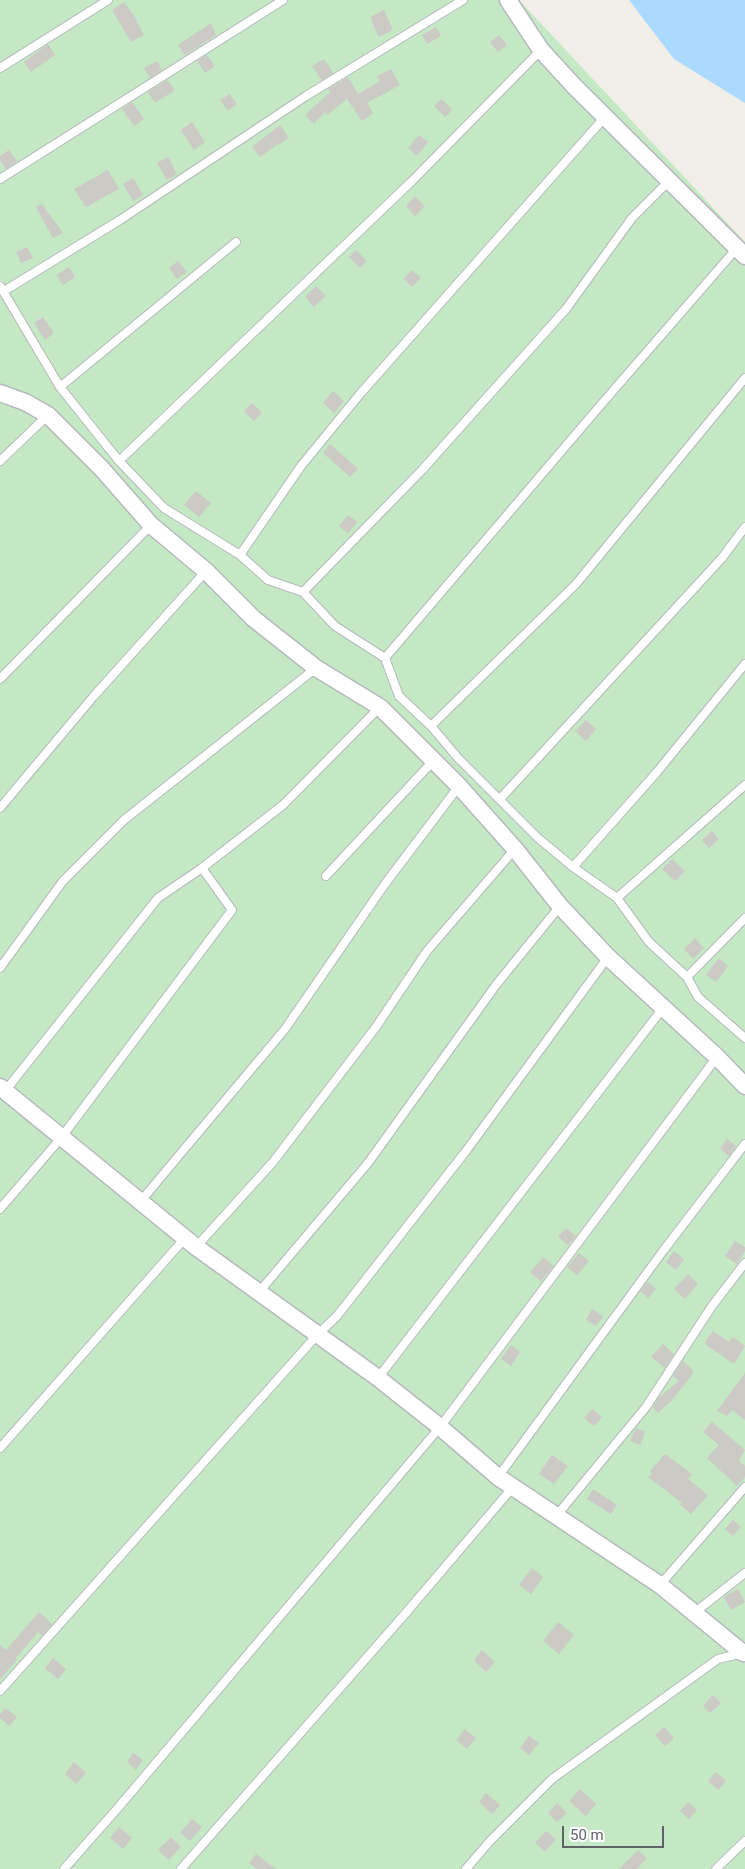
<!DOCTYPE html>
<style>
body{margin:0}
#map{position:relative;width:745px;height:1869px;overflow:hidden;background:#f1efe8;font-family:Roboto,sans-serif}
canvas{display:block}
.scale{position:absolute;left:562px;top:1826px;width:102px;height:22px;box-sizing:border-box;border:2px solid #5f6368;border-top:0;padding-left:6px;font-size:15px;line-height:18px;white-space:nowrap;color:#5f6368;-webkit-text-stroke:4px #fff;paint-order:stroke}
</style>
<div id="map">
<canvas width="745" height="1869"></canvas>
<div class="scale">50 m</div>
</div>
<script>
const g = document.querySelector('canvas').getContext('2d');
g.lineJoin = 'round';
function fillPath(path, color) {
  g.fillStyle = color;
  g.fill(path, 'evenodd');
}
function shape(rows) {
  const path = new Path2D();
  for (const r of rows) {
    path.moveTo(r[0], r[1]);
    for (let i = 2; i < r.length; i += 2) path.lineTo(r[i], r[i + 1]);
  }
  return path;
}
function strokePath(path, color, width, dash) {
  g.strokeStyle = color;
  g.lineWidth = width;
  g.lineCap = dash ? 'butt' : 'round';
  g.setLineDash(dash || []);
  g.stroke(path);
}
const green = shape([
 [0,0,519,0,745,242,745,1869,0,1869]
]);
const water = shape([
 [629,0,745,0,745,103,674,59]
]);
const building = shape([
 [124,2,134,16,144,35,131,42,112,10],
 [384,10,393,30,379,37,370,17],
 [211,23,216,35,185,55,178,45],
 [436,27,441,36,427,44,422,35],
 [499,35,507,45,498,52,490,42],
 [48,44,55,55,31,72,24,62],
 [207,55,215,66,205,73,197,61],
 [324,59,333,73,322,80,312,66],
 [157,61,162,70,150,78,144,68],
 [391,69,400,85,367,103,373,113,362,121,347,99,327,115,325,112,314,124,305,115,330,92,328,89,348,77,358,94,380,81,377,76],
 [167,80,175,90,155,103,148,92],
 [230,94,237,104,228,111,220,100],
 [442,99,452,110,445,117,434,106],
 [132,102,144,119,134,126,122,109],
 [192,122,205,142,194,150,181,130],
 [280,125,289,138,278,145,278,144,260,157,252,147],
 [419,135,428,142,417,156,408,148],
 [9,150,17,161,6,169,0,160,0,156],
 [168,157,177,174,167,180,157,163],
 [108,170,119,189,86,207,74,189],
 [133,178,143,195,133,201,123,184],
 [415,196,425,206,415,216,406,206],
 [42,204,63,233,53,238,36,207],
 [27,247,33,258,21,263,16,252],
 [356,250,367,261,360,268,349,257],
 [178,261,187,272,177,279,169,268],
 [69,267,75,277,63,285,56,275],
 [412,270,421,278,412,287,404,279],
 [316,286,326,296,314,307,305,297],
 [43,317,54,333,45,340,34,323],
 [333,391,344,401,334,413,323,403],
 [252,403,262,413,254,421,244,411],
 [330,444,358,469,350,477,323,453],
 [196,491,211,503,199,517,184,505],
 [348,515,357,522,348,533,339,526],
 [586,720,596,729,586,741,575,731],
 [712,831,719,839,709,848,702,840],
 [672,859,685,871,675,881,662,869],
 [695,938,704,948,693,959,684,949],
 [719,958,728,966,716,982,706,975],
 [727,1139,736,1146,729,1156,720,1149],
 [566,1228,576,1236,568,1245,558,1237],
 [735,1241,745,1247,745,1251,737,1264,725,1256],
 [674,1251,684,1259,676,1270,666,1262],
 [579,1253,589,1261,577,1275,567,1267],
 [543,1257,554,1266,541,1281,530,1272],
 [688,1274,698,1284,685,1299,674,1289],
 [648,1282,656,1289,648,1298,640,1291],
 [592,1309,603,1316,596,1326,586,1320],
 [713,1331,729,1342,733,1337,745,1346,734,1364,706,1345,705,1342],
 [663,1344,674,1354,665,1368,651,1357],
 [511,1345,520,1352,511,1366,501,1359],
 [683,1361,694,1371,689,1379,671,1401,658,1413,653,1407,658,1398,679,1381,673,1376],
 [745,1373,745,1420,732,1410,727,1416,717,1411],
 [592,1409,602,1417,594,1426,584,1418],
 [712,1422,745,1450,739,1461,745,1466,745,1477,737,1486,707,1458,719,1445,703,1432],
 [636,1428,645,1432,640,1445,630,1441],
 [665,1454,692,1474,688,1479,708,1495,691,1514,680,1504,682,1503,648,1477,652,1473,650,1471],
 [552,1455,568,1466,554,1484,539,1474],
 [593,1489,617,1505,611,1514,587,1499],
 [733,1520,741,1527,733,1536,725,1529],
 [532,1568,543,1577,531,1594,519,1585],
 [738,1589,745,1602,731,1610,724,1597],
 [39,1612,52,1624,42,1636,38,1632,15,1659,17,1660,0,1679,0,1645,6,1650],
 [558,1622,574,1635,559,1654,543,1641],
 [482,1650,495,1662,486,1672,474,1660],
 [53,1658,66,1669,58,1679,45,1668],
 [713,1695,721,1703,710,1713,703,1706],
 [5,1708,17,1717,10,1726,0,1718,0,1714],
 [664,1727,674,1738,665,1746,655,1735],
 [465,1729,476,1738,467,1749,456,1740],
 [529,1736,539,1743,529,1755,520,1748],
 [133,1753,143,1760,136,1770,127,1762],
 [74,1762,86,1773,76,1784,65,1774],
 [716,1772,726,1781,718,1790,708,1781],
 [580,1789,596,1804,586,1816,569,1801],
 [486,1793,500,1805,492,1814,479,1802],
 [688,1802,697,1810,689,1819,680,1811],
 [557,1803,567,1813,557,1822,548,1813],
 [192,1819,202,1827,190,1841,180,1833],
 [119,1827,132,1838,123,1849,110,1838],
 [546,1831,556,1839,545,1852,535,1843],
 [171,1837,181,1847,169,1860,158,1850],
 [638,1850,647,1858,637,1869,619,1869],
 [256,1854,276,1869,257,1869,249,1863]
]);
const lane = shape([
 [0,68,108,0],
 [0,179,283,0],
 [0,286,60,387,119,461,164,508,240,555,268,580,303,592,335,626,385,658,399,696,431,726,458,758,538,838,573,867,617,898,745,785],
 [4,291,120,220,306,96,463,0],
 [60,387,236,242],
 [0,461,48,415],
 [119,461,412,181,541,50],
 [240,555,301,466,360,394,604,118],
 [303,592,422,470,566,309,632,218,669,181],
 [385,658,599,407,737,248],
 [0,679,151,525],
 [431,726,576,584,745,378],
 [500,799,722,558,745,527],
 [0,808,93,697,206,571],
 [573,867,657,772,745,664],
 [326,876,434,760],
 [617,898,649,942,687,977,698,997,745,1038],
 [0,968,63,881,124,820,316,668],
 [687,977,745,918],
 [6,1090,158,898,202,868,283,805,380,707],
 [140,1202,285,1029,385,884,459,786],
 [0,1209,61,1138,232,910,202,868],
 [196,1247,273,1162,376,1027,427,951,515,849],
 [259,1292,368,1163,496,985,560,906],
 [378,1378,663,1008],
 [0,1448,185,1238],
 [498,1477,663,1251,745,1144],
 [557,1515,646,1407,712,1306,745,1263],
 [660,1585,745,1487],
 [694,1613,745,1573],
 [0,1691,318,1334,337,1316,466,1151,608,957],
 [64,1869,117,1809,440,1427,717,1057],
 [181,1869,405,1614,513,1487],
 [466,1869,490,1841,552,1779,718,1659,743,1653],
 [716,1869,745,1841]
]);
const street = shape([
 [508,0,541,50,574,86,745,256],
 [0,393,25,402,48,415,102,469,151,525,206,571,254,619,316,668,380,707,459,786,515,849,560,906,608,957,717,1057,745,1086],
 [0,1087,196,1247,378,1378,440,1427,498,1477,660,1585,743,1653,745,1653]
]);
fillPath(green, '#c5e8c5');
fillPath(water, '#aadaff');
fillPath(building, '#cccac5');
strokePath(lane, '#b5b8bc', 10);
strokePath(street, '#b5b8bc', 19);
strokePath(lane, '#fff', 8);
strokePath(street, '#fff', 16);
</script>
